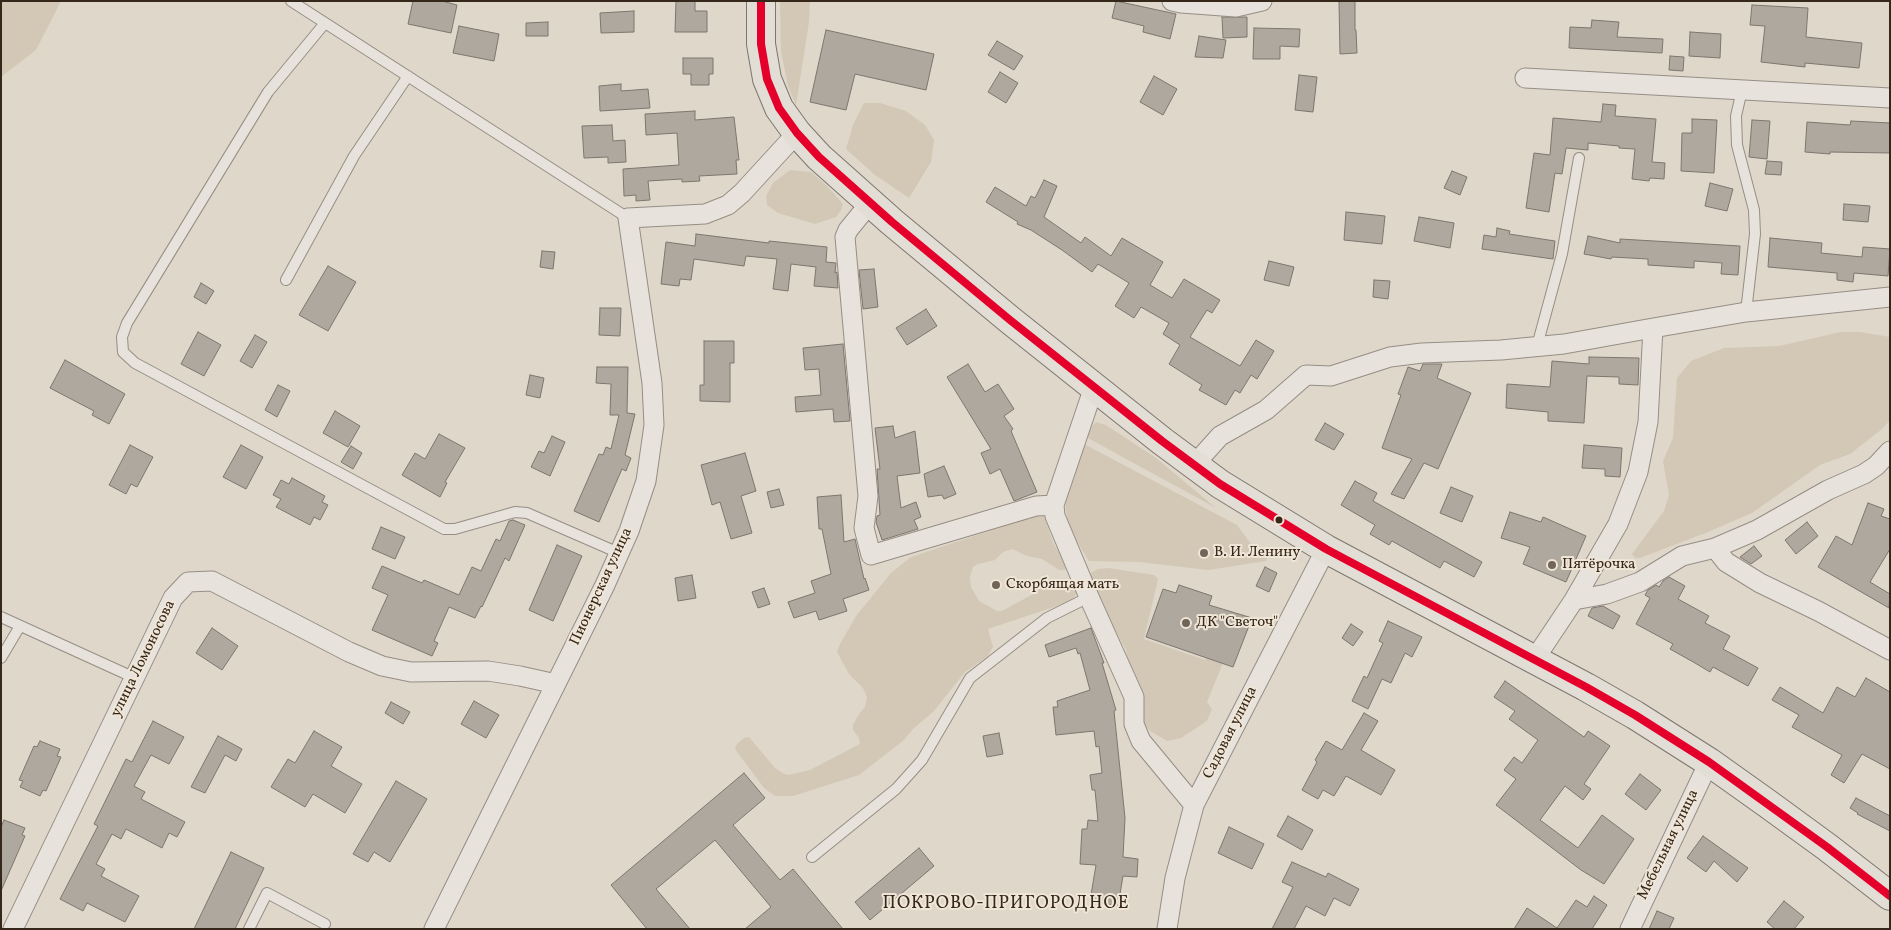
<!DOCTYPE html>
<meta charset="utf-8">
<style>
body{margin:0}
#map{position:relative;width:1891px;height:930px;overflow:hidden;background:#dfd7ca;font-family:Vollkorn,serif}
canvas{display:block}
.frame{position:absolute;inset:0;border:2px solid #35271a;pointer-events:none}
</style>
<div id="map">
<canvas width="1891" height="930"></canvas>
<div class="frame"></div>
</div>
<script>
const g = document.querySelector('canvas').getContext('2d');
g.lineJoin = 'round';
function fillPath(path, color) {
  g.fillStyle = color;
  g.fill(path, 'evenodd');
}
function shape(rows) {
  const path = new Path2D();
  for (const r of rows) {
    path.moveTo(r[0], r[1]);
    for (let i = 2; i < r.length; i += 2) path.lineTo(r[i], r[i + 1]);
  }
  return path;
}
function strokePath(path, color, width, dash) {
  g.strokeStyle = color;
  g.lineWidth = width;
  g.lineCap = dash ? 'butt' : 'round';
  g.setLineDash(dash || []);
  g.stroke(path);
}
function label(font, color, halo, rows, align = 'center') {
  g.font = font + ' Vollkorn,serif';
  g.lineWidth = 4;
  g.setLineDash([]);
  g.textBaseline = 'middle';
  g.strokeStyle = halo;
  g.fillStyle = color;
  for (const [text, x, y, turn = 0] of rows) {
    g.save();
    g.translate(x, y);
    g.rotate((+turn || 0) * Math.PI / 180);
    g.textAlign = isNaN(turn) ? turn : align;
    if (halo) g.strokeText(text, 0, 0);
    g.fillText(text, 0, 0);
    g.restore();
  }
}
const green = shape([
 [1,1,61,1,36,50,1,77],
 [780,1,810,1,809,22,796,105,788,86,781,51],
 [864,103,880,103,906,111,925,125,934,140,931,162,909,198,875,175,846,149,853,125],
 [790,170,811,172,827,186,843,204,841,210,836,217,815,224,778,213,767,205,766,196,773,183],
 [1841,332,1860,332,1890,337,1890,420,1882,429,1850,454,1820,465,1752,513,1708,532,1640,558,1635,558,1632,554,1664,511,1669,495,1663,461,1673,438,1677,378,1691,361,1724,348,1779,346],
 [1096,422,1106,425,1156,458,1216,508,1086,437,1092,426],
 [1084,444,1237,525,1251,544,1265,550,1268,556,1266,561,1208,570,1140,562,1089,561,1068,527,1065,502],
 [1040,514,1044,516,1054,545,1066,561,1067,566,1065,570,1059,570,1042,559,1027,556,1012,549,1003,552,995,560,978,564,973,567,970,577,971,587,979,601,997,611,1002,611,1035,593,1050,580,1066,580,1073,585,1077,593,1072,601,988,629,993,647,988,656,965,672,933,712,913,729,904,740,859,775,793,796,775,796,764,788,735,749,737,744,744,738,749,737,775,768,784,774,789,775,810,770,860,744,859,738,853,730,853,725,859,714,865,707,867,697,863,688,849,674,837,652,840,644,856,616,891,573,911,557],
 [1108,568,1154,575,1158,579,1144,639,1205,660,1212,647,1227,653,1207,702,1212,709,1207,721,1181,738,1167,741,1150,731,1140,717,1126,650,1087,579,1091,573,1098,569]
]);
const building = shape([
 [413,1,442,1,457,5,451,33,408,24,413,1],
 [676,1,695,1,695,11,707,11,707,32,675,32,676,1],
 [1116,1,1176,14,1170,39,1143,32,1144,26,1112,18,1116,1],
 [1339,1,1355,1,1355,30,1356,30,1357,53,1340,54,1339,1],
 [1752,5,1808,8,1806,37,1862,43,1859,68,1805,63,1805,67,1761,62,1765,26,1750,25,1752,5],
 [634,11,634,32,601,33,600,13,634,11],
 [1222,17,1247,17,1247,37,1223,38,1222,17],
 [1592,20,1619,22,1617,37,1663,39,1662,53,1569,48,1570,27,1591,28,1592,20],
 [548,22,548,36,526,36,526,23,548,22],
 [459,26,499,34,494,61,453,53,459,26],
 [1254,28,1300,29,1299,47,1280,46,1280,59,1253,59,1254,28],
 [826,30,934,54,926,90,855,74,846,110,810,102,826,30],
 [1690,32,1721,34,1720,58,1689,56,1690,32],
 [1199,36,1226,40,1223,58,1195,57,1199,36],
 [997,41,1023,56,1014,70,988,55,997,41],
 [1670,56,1684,57,1683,71,1669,70,1670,56],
 [683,58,713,58,713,74,709,74,709,85,691,85,691,74,683,74,683,58],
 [1000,72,1018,83,1006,103,988,92,1000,72],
 [1299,75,1317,77,1313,112,1295,110,1299,75],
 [1154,76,1177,89,1163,115,1140,102,1154,76],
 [621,84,621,91,648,89,650,108,600,111,599,86,621,84],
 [1603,104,1616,105,1615,116,1656,119,1652,162,1665,163,1664,179,1650,178,1649,181,1632,179,1635,149,1619,148,1619,146,1588,143,1588,150,1566,148,1562,174,1555,173,1549,212,1526,208,1534,153,1550,155,1553,118,1601,122,1603,104],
 [695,111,695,120,734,117,739,160,736,160,737,174,699,176,700,181,682,182,682,179,648,181,650,200,636,201,636,195,624,196,623,169,679,165,677,133,646,135,645,114,695,111],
 [1692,119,1717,120,1714,173,1681,171,1682,133,1692,133,1692,119],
 [1752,120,1770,121,1767,159,1749,157,1752,120],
 [1851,121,1890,123,1890,153,1830,152,1830,154,1805,152,1807,122,1850,125,1851,121],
 [612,125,613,141,625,140,626,162,608,163,608,157,584,158,582,126,612,125],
 [1767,161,1782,162,1781,175,1765,174,1767,161],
 [1452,171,1467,177,1460,195,1444,188,1452,171],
 [1044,180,1057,186,1044,217,1081,243,1085,237,1111,256,1122,238,1163,262,1150,285,1172,298,1184,279,1220,300,1212,313,1207,310,1190,337,1240,366,1256,340,1274,351,1257,379,1251,375,1240,393,1235,390,1226,405,1199,390,1202,385,1169,364,1180,345,1163,334,1169,323,1141,307,1134,318,1115,306,1129,283,1098,264,1092,272,1062,250,1031,230,1017,224,1018,222,986,202,995,187,1026,206,1031,196,1035,198,1044,180],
 [1710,183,1733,189,1727,211,1705,206,1710,183],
 [1844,204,1870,206,1868,222,1843,220,1844,204],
 [1346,212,1385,216,1382,244,1344,240,1346,212],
 [1419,217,1454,223,1450,248,1414,241,1419,217],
 [1497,228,1510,231,1509,234,1555,241,1553,259,1482,249,1484,235,1496,237,1497,228],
 [696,234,769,243,769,241,827,247,826,262,836,263,835,273,837,272,838,288,814,286,816,267,791,264,788,291,773,289,777,259,746,256,744,266,694,259,691,280,680,279,679,286,661,284,666,242,695,246,696,234],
 [1588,236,1620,243,1620,239,1740,246,1738,275,1721,274,1722,263,1694,261,1694,268,1648,265,1648,259,1612,257,1611,259,1584,254,1588,236],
 [1770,238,1822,243,1821,253,1862,257,1863,247,1890,249,1888,276,1854,273,1853,282,1837,280,1837,273,1768,267,1770,238],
 [542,251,555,252,553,269,540,267,542,251],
 [1269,261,1294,267,1289,286,1264,280,1269,261],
 [328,266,356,282,328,331,299,315,328,266],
 [874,269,878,307,863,309,859,270,874,269],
 [1374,280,1390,281,1388,299,1373,297,1374,280],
 [201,283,214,291,206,304,194,297,201,283],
 [600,308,621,308,620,336,599,335,600,308],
 [926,309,937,326,907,345,896,328,926,309],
 [198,332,221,345,204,376,181,364,198,332],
 [255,335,267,342,252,368,240,361,255,335],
 [704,341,734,341,734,363,730,363,730,402,700,401,700,385,704,385,704,341],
 [843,344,850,421,834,422,833,409,796,412,795,397,821,395,819,369,805,370,803,348,843,344],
 [1589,357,1639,358,1638,385,1619,384,1619,377,1587,376,1584,423,1548,421,1548,412,1506,408,1507,384,1550,387,1552,361,1589,364,1589,357],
 [65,360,125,394,109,424,92,415,94,411,50,388,65,360],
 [968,364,985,392,998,384,1014,409,1004,416,1013,429,1011,431,1037,492,1014,501,1000,469,990,474,981,453,991,449,947,377,968,364],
 [1423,364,1442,364,1437,378,1471,393,1438,469,1424,463,1404,499,1391,494,1412,459,1382,448,1401,395,1398,394,1408,367,1420,371,1423,364],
 [597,367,628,367,627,413,635,414,625,455,631,458,626,471,622,469,599,522,574,511,599,454,603,455,606,447,611,449,619,415,610,415,611,384,596,383,597,367],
 [530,375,544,378,540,398,526,395,530,375],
 [278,385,290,391,277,417,265,410,278,385],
 [335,411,360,426,348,447,323,433,335,411],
 [1325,423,1344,434,1334,450,1315,440,1325,423],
 [893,426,895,438,915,431,920,473,897,476,901,508,916,502,921,517,914,520,918,529,882,540,876,522,877,516,880,515,877,469,880,469,875,428,893,426],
 [439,434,465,448,445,482,447,483,440,497,402,475,415,453,425,459,439,434],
 [552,436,565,442,550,476,531,467,539,451,544,453,552,436],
 [130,445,153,457,137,487,131,484,126,494,109,485,130,445],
 [241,445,263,457,246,489,223,477,241,445],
 [1584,445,1622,448,1620,477,1605,476,1605,469,1582,468,1584,445],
 [351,446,362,453,353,469,341,462,351,446],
 [745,453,756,491,741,496,752,533,731,539,720,502,712,505,701,465,745,453],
 [944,466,956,494,944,499,942,495,928,497,924,474,944,466],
 [292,478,325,496,322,502,328,505,320,520,314,517,310,525,276,507,281,499,273,495,281,480,289,484,292,478],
 [1355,481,1377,493,1373,501,1482,562,1474,577,1444,561,1440,568,1392,541,1389,545,1370,534,1375,525,1341,505,1355,481],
 [1451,487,1473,496,1462,522,1440,513,1451,487],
 [779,489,784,505,771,508,767,492,779,489],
 [841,495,844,542,855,539,864,579,865,578,869,590,843,599,847,611,819,620,816,611,794,618,788,602,815,593,811,581,831,574,822,529,819,529,817,497,841,495],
 [1868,503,1884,509,1881,516,1890,519,1890,549,1870,582,1890,594,1889,608,1818,567,1836,536,1852,545,1868,503],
 [1510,512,1541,522,1543,517,1586,536,1566,582,1523,564,1530,547,1501,538,1510,512],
 [513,520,525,525,509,561,505,558,482,607,481,606,475,618,449,607,434,641,438,643,432,656,372,630,388,595,372,588,382,566,422,583,424,580,459,595,472,567,481,571,496,539,500,541,509,521,513,520],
 [1807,522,1818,536,1796,554,1785,540,1807,522],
 [381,527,405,537,395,559,372,549,381,527],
 [557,545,582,556,553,621,529,610,557,545],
 [1754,546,1762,556,1751,564,1740,557,1754,546],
 [1265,567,1277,573,1269,592,1256,586,1265,567],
 [692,575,696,598,678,601,675,578,692,575],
 [1669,577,1685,586,1678,599,1709,616,1705,623,1730,636,1723,649,1758,668,1748,686,1713,667,1710,672,1695,663,1670,649,1673,644,1636,624,1650,598,1645,595,1648,590,1656,585,1659,587,1663,581,1669,577],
 [1179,585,1212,596,1209,605,1252,618,1233,667,1146,637,1163,589,1176,593,1179,585],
 [764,588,770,604,758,608,752,592,764,588],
 [1603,606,1620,616,1613,629,1588,616,1592,608,1603,606],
 [1388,621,1422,637,1412,657,1405,653,1391,683,1382,679,1368,709,1352,701,1364,676,1367,678,1383,643,1379,641,1388,621],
 [1351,624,1363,632,1353,646,1342,638,1351,624],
 [212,628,238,646,222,670,196,653,212,628],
 [1091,628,1104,663,1102,663,1116,710,1114,711,1125,818,1123,857,1138,859,1137,877,1123,876,1118,906,1090,901,1096,865,1080,864,1082,829,1087,829,1088,820,1098,821,1095,790,1092,790,1090,775,1102,773,1099,746,1096,747,1094,731,1056,735,1053,707,1058,707,1057,701,1090,690,1080,653,1078,654,1076,648,1049,657,1045,645,1091,628],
 [1866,678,1890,692,1890,769,1862,754,1844,783,1831,775,1842,755,1792,727,1799,715,1772,700,1780,687,1823,713,1837,687,1855,697,1866,678],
 [1505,681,1584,737,1588,731,1610,746,1584,784,1591,789,1583,800,1565,786,1540,820,1578,848,1602,815,1634,839,1604,884,1581,870,1496,805,1516,779,1504,770,1514,757,1522,763,1538,740,1509,719,1515,711,1494,697,1505,681],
 [474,701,499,715,486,738,461,724,474,701],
 [391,702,410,712,403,724,385,713,391,702],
 [1364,713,1378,721,1361,750,1395,770,1381,795,1346,776,1334,796,1323,790,1318,799,1302,790,1317,762,1315,760,1326,741,1342,750,1364,713],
 [153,721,184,737,169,764,151,755,134,786,145,792,141,799,185,822,177,837,169,833,162,848,126,829,121,839,112,834,96,864,105,869,101,876,139,896,125,922,87,903,83,911,60,899,98,826,94,824,126,759,132,762,153,721],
 [314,731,342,747,331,766,362,784,345,813,313,794,305,807,271,787,288,759,295,763,314,731],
 [999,733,1003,754,987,757,983,736,999,733],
 [218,736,242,749,236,761,225,755,205,793,191,787,218,736],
 [40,741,60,749,57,756,61,757,46,791,43,790,40,796,20,787,23,781,19,780,34,746,37,747,40,741],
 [744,773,765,798,733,825,780,880,793,869,843,929,745,929,771,907,715,840,656,889,690,929,647,929,611,885,744,773],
 [1640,774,1661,790,1646,810,1625,794,1640,774],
 [396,781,427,799,390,862,374,852,368,862,353,854,396,781],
 [1856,798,1890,816,1890,831,1857,814,1858,813,1850,808,1856,798],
 [1288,816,1313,830,1302,850,1277,836,1288,816],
 [4,820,25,828,22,835,25,836,1,891,1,827,4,820],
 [1229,827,1264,844,1252,869,1218,853,1229,827],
 [1703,836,1748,868,1737,882,1714,861,1706,872,1687,858,1703,836],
 [919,848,934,866,870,920,855,902,919,848],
 [231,852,264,868,235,929,194,929,231,852],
 [1292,862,1326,877,1328,873,1359,889,1350,906,1334,898,1325,916,1306,906,1294,929,1272,929,1293,887,1282,882,1292,862],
 [1594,896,1607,905,1592,929,1514,929,1527,908,1557,928,1576,900,1587,907,1594,896],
 [1784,901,1804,917,1794,929,1775,929,1767,922,1784,901],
 [1657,911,1674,918,1669,929,1649,929,1657,911]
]);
const service = shape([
 [291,1,628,218],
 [325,23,268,92,127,323,122,337,123,352,135,363,444,529,455,529,515,512,527,513,619,553],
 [1742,90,1736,116,1737,145,1754,210,1755,234,1746,312],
 [286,280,354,156,408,76],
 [1537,346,1562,254,1579,158],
 [1,617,135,678],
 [1,658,20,626],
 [812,857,896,789,922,760,970,678,1047,618,1089,597],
 [249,929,267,893,325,924]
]);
const minor = shape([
 [1172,1,1181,3,1236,7,1262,1],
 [1525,78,1890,98],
 [870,203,848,230,845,237,868,496,864,528,871,555,1036,506,1054,505],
 [1094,387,1054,505,1055,516,1089,597,1134,697,1134,724,1141,741,1194,805],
 [1194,465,1220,436,1266,410,1306,375,1331,376,1390,357,1422,353,1501,350,1564,344,1653,328],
 [1715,548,1726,562,1760,583,1818,611,1890,650],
 [1574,600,1607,594,1640,582,1682,556,1715,548,1757,530,1828,490,1864,474,1876,466,1890,451],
 [1534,660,1574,600,1618,524,1638,472,1648,422,1653,328,1746,312,1890,297],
 [13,929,173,598,188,582,212,581,349,652,382,666,411,672,488,671,520,676,556,684],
 [434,929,605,585,629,531,646,481,654,425,652,383,628,218,705,214,728,205,742,193,797,133],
 [1167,929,1175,878,1194,805,1326,549],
 [1630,929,1709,762]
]);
const primary = shape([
 [761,1,761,44,767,79,779,108,797,133,819,157,892,222,1010,320,1162,441,1220,484,1326,549,1586,687,1635,715,1709,762,1768,804,1827,847,1890,896]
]);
const bus1 = shape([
 [761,1,761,44,767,79,779,108,797,133,819,157,892,222,1010,320,1162,441,1220,484,1326,549,1586,687,1635,715,1709,762,1827,847,1890,896]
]);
const markers = [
 [1279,520,4.5,"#35271a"],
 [1204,553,5,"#706558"],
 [1552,565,5,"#706558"],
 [996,585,5,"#706558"],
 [1186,623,5,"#706558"]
];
const poiNames = [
 ["В. И. Ленину",1214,553],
 ["Пятёрочка",1562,565],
 ["Скорбящая мать",1006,585],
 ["ДК \"Светоч\"",1196,623]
];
const streetNames = [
 ["Пионерская улица",602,587,-65],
 ["улица Ломоносова",144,659,-64],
 ["Садовая улица",1231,733,-63],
 ["Мебельная улица",1669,845,-64]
];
const quarterNames = [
 ["ПОКРОВО-ПРИГОРОДНОЕ",1006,905]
];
fillPath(green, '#d3c8b6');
fillPath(building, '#afa89f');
strokePath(building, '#7d766e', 1);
strokePath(service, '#958e86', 12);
strokePath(minor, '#958e86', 21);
strokePath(primary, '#7d766e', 30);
strokePath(service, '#e7e2dc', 10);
strokePath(minor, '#e7e2dc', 19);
strokePath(primary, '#e2ded6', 28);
strokePath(bus1, '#e4002b', 8);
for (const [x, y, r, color] of markers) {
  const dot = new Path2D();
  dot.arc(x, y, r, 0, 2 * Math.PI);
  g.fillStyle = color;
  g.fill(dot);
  strokePath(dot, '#f0e6d7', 2);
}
label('15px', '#35271a', '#f0e6d7', poiNames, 'left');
label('15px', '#35271a', '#f0e6d7', streetNames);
g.letterSpacing = '1px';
label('18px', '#35271a', '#f0e6d7', quarterNames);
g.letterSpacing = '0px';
</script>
